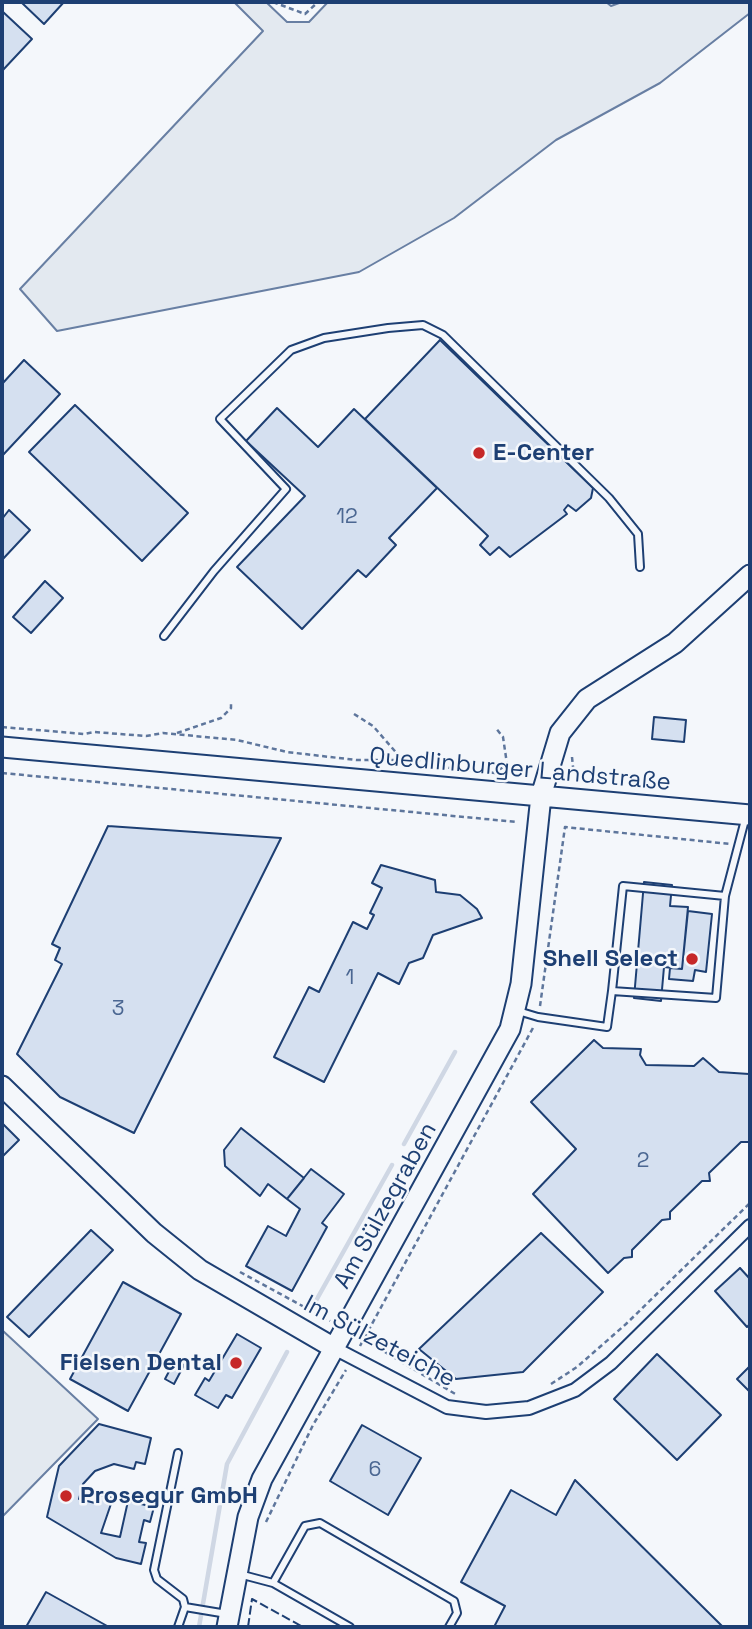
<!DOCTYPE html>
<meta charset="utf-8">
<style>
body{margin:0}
#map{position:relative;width:752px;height:1629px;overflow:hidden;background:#f4f7fb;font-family:"Space Grotesk",sans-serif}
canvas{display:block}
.frame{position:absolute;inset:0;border:4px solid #1d3f73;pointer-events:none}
</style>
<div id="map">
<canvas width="752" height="1629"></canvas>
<div class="frame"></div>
</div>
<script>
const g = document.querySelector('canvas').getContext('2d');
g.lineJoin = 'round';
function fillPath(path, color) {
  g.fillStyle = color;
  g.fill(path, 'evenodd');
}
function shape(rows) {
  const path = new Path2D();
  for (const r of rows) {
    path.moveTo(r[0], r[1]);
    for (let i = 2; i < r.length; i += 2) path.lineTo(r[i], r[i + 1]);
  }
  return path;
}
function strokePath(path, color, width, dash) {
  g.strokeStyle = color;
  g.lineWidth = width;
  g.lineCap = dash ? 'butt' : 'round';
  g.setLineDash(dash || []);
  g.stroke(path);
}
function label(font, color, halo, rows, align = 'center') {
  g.font = font + ' "Space Grotesk",sans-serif';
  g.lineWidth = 5;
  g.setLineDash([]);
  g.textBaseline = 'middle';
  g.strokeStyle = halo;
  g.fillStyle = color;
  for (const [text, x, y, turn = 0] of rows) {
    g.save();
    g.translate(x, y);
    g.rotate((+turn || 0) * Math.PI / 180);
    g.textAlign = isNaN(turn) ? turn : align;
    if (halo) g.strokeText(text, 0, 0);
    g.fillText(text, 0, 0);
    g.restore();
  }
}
const green = shape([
 [234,2,266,2,287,22,309,22,328,2,606,2,611,6,622,2,750,2,750,13,660,83,556,140,454,218,359,272,57,331,20,289,263,31,234,2],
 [2,1330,98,1419,2,1517,2,1330]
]);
const stream = shape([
 [404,1144,455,1052],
 [313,1306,392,1165],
 [199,1627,227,1464,287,1352]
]);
const building = shape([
 [21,2,64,2,44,24,21,2],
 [2,11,32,39,2,71,2,11],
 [440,340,593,488,591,498,576,511,568,505,564,510,567,514,510,557,499,547,490,555,480,545,488,536,365,419,440,340],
 [24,360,60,394,2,456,2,384,24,360],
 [75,405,188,513,142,561,29,452,75,405],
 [277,408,318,447,354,409,437,488,389,538,396,545,366,577,358,570,302,629,237,567,305,496,246,441,277,408],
 [9,510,30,530,2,560,2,519,9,510],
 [45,581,63,598,31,633,13,617,45,581],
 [654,717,686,720,684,742,652,739,654,717],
 [108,826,281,838,134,1133,60,1097,17,1054,62,964,55,960,60,948,52,944,108,826],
 [381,865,435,880,436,892,460,895,477,909,482,918,433,935,423,958,409,963,399,984,378,973,324,1082,274,1057,309,987,319,992,353,922,367,929,374,915,370,913,382,888,372,883,381,865],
 [644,882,672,885,670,906,688,907,682,969,664,967,661,1001,634,998,644,882],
 [688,911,712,914,706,972,695,970,693,981,669,979,670,968,682,969,688,911],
 [594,1040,603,1048,641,1049,640,1055,646,1065,694,1066,703,1058,719,1072,749,1074,749,1142,741,1142,709,1173,710,1181,702,1181,670,1212,670,1219,662,1220,632,1250,632,1257,624,1258,608,1273,533,1194,576,1149,531,1102,594,1040],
 [2,1123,19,1140,2,1157,2,1123],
 [241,1128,304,1178,287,1199,268,1184,260,1196,225,1166,224,1150,241,1128],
 [311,1169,344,1194,322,1223,327,1227,292,1291,246,1266,268,1226,286,1236,300,1209,287,1199,311,1169],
 [91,1230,113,1250,29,1337,7,1317,91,1230],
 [541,1233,603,1292,523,1372,456,1379,419,1349,541,1233],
 [740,1268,750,1279,750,1324,747,1327,715,1291,740,1268],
 [123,1282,181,1314,128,1411,70,1379,123,1282],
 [237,1334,261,1348,232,1398,226,1395,218,1408,195,1395,205,1378,209,1381,237,1334],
 [657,1354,721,1415,677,1460,614,1399,657,1354],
 [175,1360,184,1365,174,1384,165,1379,175,1360],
 [750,1366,750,1392,737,1379,750,1366],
 [99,1424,151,1438,145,1464,136,1462,134,1469,114,1464,95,1471,83,1484,79,1499,95,1503,97,1494,113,1498,101,1533,120,1537,128,1501,154,1507,150,1522,144,1520,139,1542,146,1543,141,1564,116,1558,47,1517,59,1466,99,1424],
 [362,1425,421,1458,388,1515,330,1481,362,1425],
 [575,1480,723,1627,494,1627,505,1606,461,1582,511,1490,556,1515,575,1480],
 [46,1592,109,1627,26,1627,46,1592]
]);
const path = shape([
 [273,2,305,14,318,2],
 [354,714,373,726,400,757],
 [2,727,84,734,94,732,146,736,163,733,237,740,287,752,356,760,418,760,454,769,495,773,507,764,503,737,495,727],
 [177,733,221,718,231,708,231,701],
 [572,757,573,767,587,783],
 [2,773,517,822],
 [540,1006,565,827,730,844],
 [240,1272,330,1321],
 [363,1339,457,1395],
 [360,1346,534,1026],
 [551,1384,577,1367,626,1324,750,1203],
 [266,1522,313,1425,346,1370]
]);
const lane = shape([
 [164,636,214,571,286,489,220,419,291,350,324,338,388,328,423,325,443,335,609,498,638,534,640,567],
 [612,991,623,886,725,896],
 [518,1011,538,1017,607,1027,612,991,716,998,725,896,746,816],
 [178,1453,154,1570,157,1579,183,1599,185,1607],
 [239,1574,273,1583,350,1627],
 [273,1583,305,1526,320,1523,454,1601,457,1613,449,1627],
 [178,1627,185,1607,227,1614]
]);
const street = shape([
 [334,1348,447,1407,486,1412,529,1408,575,1390,611,1363,750,1226]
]);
const secondary = shape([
 [2,747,750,815],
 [2,1086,154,1233,200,1270,334,1348],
 [227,1627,248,1517,262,1479,510,1029,521,984,541,796,560,733,587,699,675,643,750,575]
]);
const fence = shape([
 [248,1627,252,1599,303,1627]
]);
const markers = [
 [479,453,7,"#c62828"],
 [692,959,7,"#c62828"],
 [236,1363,7,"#c62828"],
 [66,1496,7,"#c62828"]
];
const numberNames = [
 ["12",347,517],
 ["1",350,978],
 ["3",118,1009],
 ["2",643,1161],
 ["6",375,1470]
];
const poiNames = [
 ["E-Center",493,453],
 ["Shell Select",678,959,"right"],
 ["Fielsen Dental",222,1363,"right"],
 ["Prosegur GmbH",80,1496]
];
const streetNames = [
 ["Quedlinburger Landstraße",520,770,5],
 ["Am Sülzegraben",386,1206,-61],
 ["Im Sülzeteiche",379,1342,28]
];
fillPath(green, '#e3e9f0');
strokePath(green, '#687fa3', 2);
strokePath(stream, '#cfd7e4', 4.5);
fillPath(building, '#d5e0f0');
strokePath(building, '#1d3f73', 2);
strokePath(lane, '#1d3f73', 10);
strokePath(street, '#1d3f73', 16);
strokePath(secondary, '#1d3f73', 23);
strokePath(path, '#5e769c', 2.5, [5, 3.5]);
strokePath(lane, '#f4f7fb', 6);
strokePath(street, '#f4f7fb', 12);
strokePath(secondary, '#f4f7fb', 19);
strokePath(fence, '#1d3f73', 2, [9, 3.5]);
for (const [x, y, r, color] of markers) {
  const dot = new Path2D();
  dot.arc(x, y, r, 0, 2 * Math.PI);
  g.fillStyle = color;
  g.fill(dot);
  strokePath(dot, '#f4f7fb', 2.5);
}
label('21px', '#4b6792', null, numberNames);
label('bold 24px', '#1d3f73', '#f4f7fb', poiNames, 'left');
label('24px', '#1d3f73', '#f4f7fb', streetNames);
</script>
